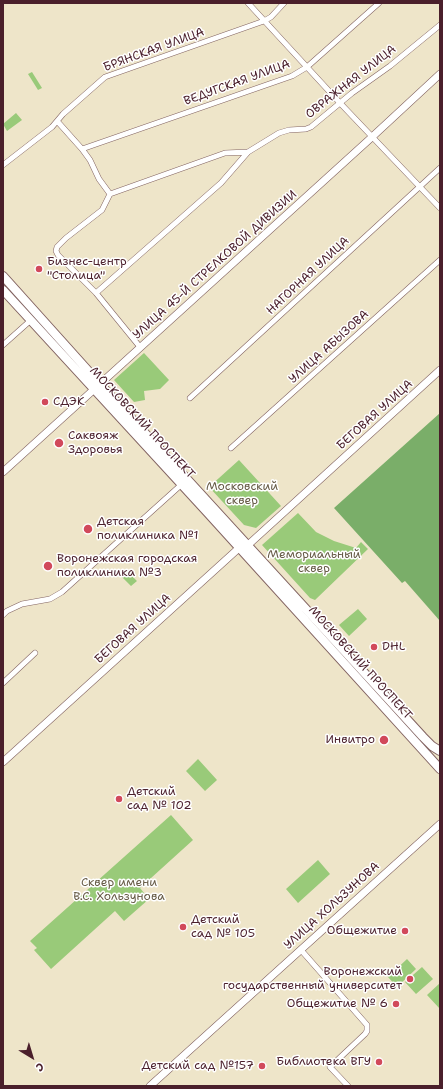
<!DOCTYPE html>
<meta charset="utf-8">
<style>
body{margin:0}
#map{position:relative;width:443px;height:1089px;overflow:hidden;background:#eee5c9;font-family:"Shantell Sans",sans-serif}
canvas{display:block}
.frame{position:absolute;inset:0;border:4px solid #4a1f2b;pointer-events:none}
.north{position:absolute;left:12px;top:1037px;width:40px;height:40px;-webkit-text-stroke:3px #fff;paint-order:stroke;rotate:142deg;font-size:11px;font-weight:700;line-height:16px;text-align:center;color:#4a1f2b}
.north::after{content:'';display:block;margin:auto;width:14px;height:18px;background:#4a1f2b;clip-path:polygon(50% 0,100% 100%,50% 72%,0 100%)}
</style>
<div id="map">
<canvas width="443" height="1089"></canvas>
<div class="frame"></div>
<div class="north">С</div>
</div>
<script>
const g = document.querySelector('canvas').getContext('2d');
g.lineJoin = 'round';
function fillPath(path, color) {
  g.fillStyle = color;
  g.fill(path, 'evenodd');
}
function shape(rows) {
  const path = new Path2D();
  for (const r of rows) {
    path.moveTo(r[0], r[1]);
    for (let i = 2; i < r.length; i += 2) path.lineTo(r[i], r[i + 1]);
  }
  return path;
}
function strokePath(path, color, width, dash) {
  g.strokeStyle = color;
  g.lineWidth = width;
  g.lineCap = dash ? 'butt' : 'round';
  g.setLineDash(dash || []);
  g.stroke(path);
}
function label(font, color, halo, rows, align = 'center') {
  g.font = font + ' "Shantell Sans",sans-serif';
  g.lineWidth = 3;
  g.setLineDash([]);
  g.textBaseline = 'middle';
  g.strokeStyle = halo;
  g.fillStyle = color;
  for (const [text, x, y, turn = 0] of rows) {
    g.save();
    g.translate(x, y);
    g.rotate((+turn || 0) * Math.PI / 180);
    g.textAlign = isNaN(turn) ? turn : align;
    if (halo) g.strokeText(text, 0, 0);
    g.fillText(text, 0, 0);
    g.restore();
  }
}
const green = shape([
 [32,72,42,88,38,90,28,74],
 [16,113,22,120,7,131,3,124],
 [144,353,169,380,160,389,144,391,145,400,134,402,114,380],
 [239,460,281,506,256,528,244,525,209,487],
 [298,513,316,532,334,541,356,548,361,542,368,549,315,600,310,598,262,545],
 [128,572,137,581,131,586,122,577],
 [358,609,367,619,349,636,339,625],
 [198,759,217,780,205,791,186,771],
 [171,815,193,840,140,888,149,899,124,921,115,911,51,969,34,950,37,948,30,941],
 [318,860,330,874,298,903,286,889],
 [407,959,416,969,397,987,388,977],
 [422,967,433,979,416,994,405,982],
 [440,983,440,1009,427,995]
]);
const forest = shape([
 [440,413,440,621,405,581,402,583,334,508]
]);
const street = shape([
 [248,3,340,103,440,208],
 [57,121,82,149,90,160,99,179,110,194,102,210,66,238,57,247,56,251,58,255,96,293,140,347],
 [82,149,292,76,307,67,379,3],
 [3,165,52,127,63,114,105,77,264,21,271,17,284,3],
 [110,194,225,153,248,152,279,133,289,130,306,129,311,127,352,93,390,66,440,25],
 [96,293,221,183,248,152],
 [3,345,31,320],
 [190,398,440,168],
 [231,448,440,260],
 [3,615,7,611,22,604,50,599,62,592,182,484],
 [3,683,35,653],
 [301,950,367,1025,367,1031,365,1034,330,1067,348,1086]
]);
const secondary = shape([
 [3,472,372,137,440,74],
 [3,762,239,548,248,545,440,370],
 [150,1086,440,824]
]);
const primary = shape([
 [3,276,100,384,423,737,432,746,440,751],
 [3,290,207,512,440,769]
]);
const markers = [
 [39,269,4,"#d1495b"],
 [45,402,4,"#d1495b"],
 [59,443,5,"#d1495b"],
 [88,529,5,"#d1495b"],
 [48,566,5,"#d1495b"],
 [374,647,4,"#d1495b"],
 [384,740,5,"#d1495b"],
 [119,799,4,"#d1495b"],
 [183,927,4,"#d1495b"],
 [405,931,4,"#d1495b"],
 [410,979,4,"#d1495b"],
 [396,1004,4,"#d1495b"],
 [379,1062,4,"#d1495b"],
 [262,1066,4,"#d1495b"]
];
const streetNames = [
 ["БРЯНСКАЯ УЛИЦА",154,50,-20],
 ["ОВРАЖНАЯ УЛИЦА",351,82,-38],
 ["ВЕДУГСКАЯ УЛИЦА",237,83,-20],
 ["УЛИЦА 45-Й СТРЕЛКОВОЙ ДИВИЗИИ",215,265,-42],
 ["НАГОРНАЯ УЛИЦА",308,276,-43],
 ["УЛИЦА АБЫЗОВА",329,347,-42],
 ["БЕГОВАЯ УЛИЦА",375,415,-42],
 ["МОСКОВСКИЙ ПРОСПЕКТ",142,423,47],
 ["БЕГОВАЯ УЛИЦА",133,629,-42],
 ["МОСКОВСКИЙ ПРОСПЕКТ",360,663,48],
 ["УЛИЦА ХОЛЬЗУНОВА",332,906,-42]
];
const poiNames = [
 ["Бизнес-центр",47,262],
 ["\"Столица\"",47,276],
 ["СДЭК",53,402],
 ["Саквояж",68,436],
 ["Здоровья",68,450],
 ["Детская",97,522],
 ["поликлиника №1",97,536],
 ["Воронежская городская",57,559],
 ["поликлиника №3",57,573],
 ["DHL",382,647],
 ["Инвитро",375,740,"right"],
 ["Детский",127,792],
 ["сад № 102",127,806],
 ["Детский",191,920],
 ["сад № 105",191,934],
 ["Общежитие",397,931,"right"],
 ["Воронежский",402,972,"right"],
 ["государственный университет",402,986,"right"],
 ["Общежитие № 6",388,1004,"right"],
 ["Библиотека ВГУ",371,1062,"right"],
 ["Детский сад №157",254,1066,"right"]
];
const parkNames = [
 ["Московский",242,487],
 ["сквер",242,501],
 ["Мемориальный",314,555],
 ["сквер",314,569],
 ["Сквер имени",119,883],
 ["В.С. Хользунова",119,897]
];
fillPath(green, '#99ca79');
fillPath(forest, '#7aae69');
strokePath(street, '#836462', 6);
strokePath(secondary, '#836462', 8);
strokePath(primary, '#836462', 10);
strokePath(street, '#fff', 5);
strokePath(secondary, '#fff', 7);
strokePath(primary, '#fff', 8);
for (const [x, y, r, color] of markers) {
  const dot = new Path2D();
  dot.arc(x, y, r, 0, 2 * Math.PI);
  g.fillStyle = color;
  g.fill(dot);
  strokePath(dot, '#fff', 1.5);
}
label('12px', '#4a1f2b', '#fff', streetNames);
label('12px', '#4a1f2b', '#fff', poiNames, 'left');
label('12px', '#665b46', '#fff', parkNames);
</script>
